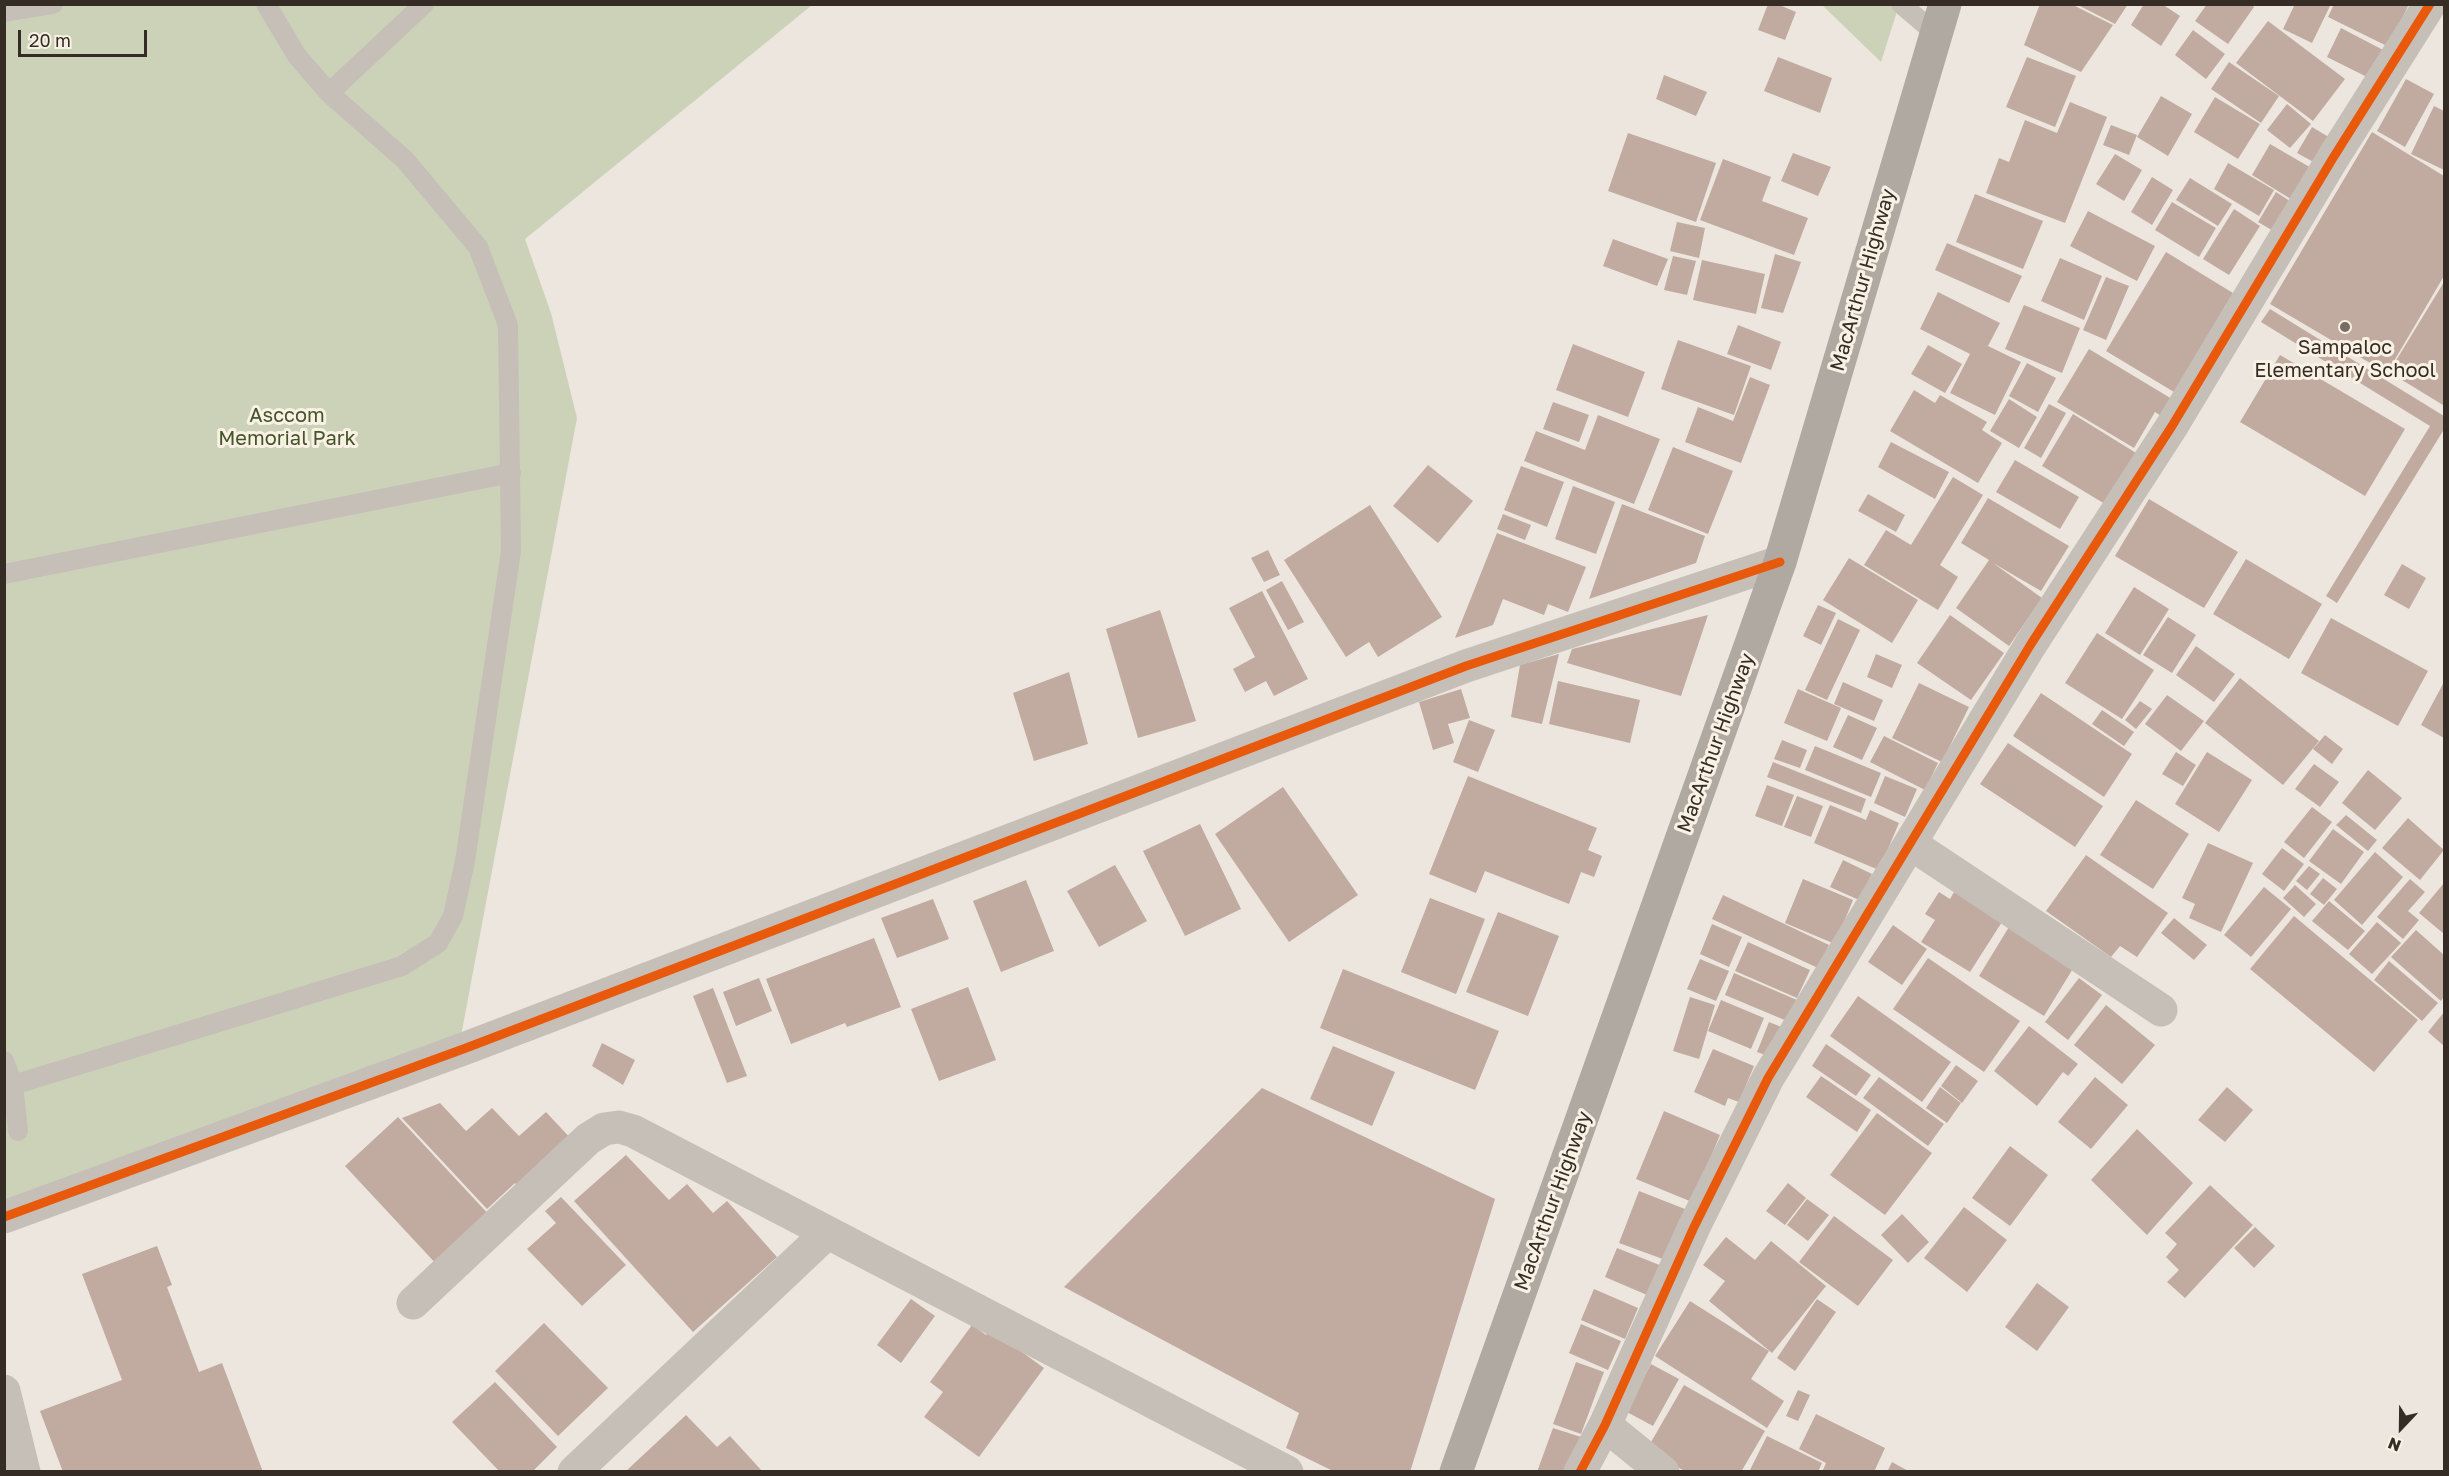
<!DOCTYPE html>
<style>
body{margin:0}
#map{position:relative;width:2449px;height:1476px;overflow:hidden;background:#ece6df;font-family:"Golos Text",sans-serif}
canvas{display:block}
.frame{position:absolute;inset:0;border:6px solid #362c26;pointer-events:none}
.north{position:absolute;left:2371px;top:1398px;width:60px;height:60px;-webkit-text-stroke:4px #faf1e5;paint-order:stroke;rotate:202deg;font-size:16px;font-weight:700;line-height:24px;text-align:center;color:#362c26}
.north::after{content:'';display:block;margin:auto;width:21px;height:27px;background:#362c26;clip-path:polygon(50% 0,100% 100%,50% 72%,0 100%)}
.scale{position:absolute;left:18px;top:30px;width:129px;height:27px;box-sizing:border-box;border:3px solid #362c26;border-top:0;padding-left:8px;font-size:18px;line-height:21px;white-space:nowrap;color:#362c26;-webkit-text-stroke:4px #faf1e5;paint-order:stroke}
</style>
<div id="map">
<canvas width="2449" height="1476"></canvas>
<div class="frame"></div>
<div class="north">N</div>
<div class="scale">20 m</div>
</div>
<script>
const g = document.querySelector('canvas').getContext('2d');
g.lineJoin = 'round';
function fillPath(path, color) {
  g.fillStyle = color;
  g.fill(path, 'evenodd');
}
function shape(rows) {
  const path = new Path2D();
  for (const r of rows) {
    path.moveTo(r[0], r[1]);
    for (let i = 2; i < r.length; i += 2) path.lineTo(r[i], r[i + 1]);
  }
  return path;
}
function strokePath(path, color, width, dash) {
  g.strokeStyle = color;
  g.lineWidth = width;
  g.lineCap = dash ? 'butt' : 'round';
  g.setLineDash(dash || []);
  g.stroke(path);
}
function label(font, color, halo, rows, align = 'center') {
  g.font = font + ' "Golos Text",sans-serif';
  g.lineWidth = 6;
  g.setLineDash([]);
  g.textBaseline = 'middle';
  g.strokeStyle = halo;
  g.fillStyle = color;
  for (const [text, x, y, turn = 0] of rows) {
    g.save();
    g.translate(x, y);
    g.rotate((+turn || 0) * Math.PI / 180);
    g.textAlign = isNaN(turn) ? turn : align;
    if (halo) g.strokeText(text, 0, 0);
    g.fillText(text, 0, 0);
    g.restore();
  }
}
const green = shape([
 [5,5,812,5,525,239,551,313,577,418,461,1036,5,1203],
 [1822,5,1899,5,1881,62]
]);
const building = shape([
 [1768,4,1777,4,1796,12,1785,40,1758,30],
 [2040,4,2071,4,2113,25,2081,72,2024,45],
 [2076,4,2128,4,2115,24],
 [2144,4,2162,4,2180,16,2161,46,2131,25],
 [2207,4,2250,4,2254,7,2228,44,2195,21],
 [2295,4,2331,4,2312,43,2283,29],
 [2334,4,2404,4,2408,6,2389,47,2328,17],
 [2268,21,2345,79,2313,121,2236,63],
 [2341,28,2387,52,2373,80,2327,57],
 [2193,30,2225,54,2206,79,2175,55],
 [1778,57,1832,78,1820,113,1764,91],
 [2027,57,2076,76,2055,127,2006,107],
 [2229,62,2279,96,2261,123,2211,89],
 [1664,75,1707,92,1696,116,1656,99],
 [2406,79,2434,94,2405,147,2377,131],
 [2161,96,2192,114,2168,156,2137,137],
 [2215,97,2260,124,2238,159,2194,132],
 [2070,102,2107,117,2065,223,1986,193,1999,158,2009,162,2025,120,2057,133],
 [2287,104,2311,124,2290,148,2267,130],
 [2434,106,2444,111,2444,170,2411,154],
 [2111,125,2137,135,2129,155,2103,145],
 [2312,127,2332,139,2317,164,2297,153],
 [2372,132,2444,176,2444,276,2387,373,2270,304],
 [1628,133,1716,163,1696,222,1608,191],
 [2270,144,2313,169,2294,201,2252,175],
 [1793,153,1831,167,1818,196,1781,181],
 [2115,154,2142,170,2124,201,2096,184],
 [1723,159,1771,177,1762,201,1808,218,1794,255,1700,220],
 [2228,163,2274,190,2259,216,2214,189],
 [2152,177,2173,190,2152,225,2131,212],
 [2190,178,2232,204,2218,226,2176,200],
 [2276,192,2293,203,2275,232,2258,222],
 [1975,194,2043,221,2023,269,1956,242],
 [2172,202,2216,228,2199,257,2155,230],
 [2234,209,2260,226,2229,275,2203,259],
 [2088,211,2155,246,2137,281,2070,246],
 [1677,222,1705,228,1699,258,1670,251],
 [1613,239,1668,259,1657,286,1603,266],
 [1947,243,2022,276,2009,303,1935,270],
 [2166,252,2233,293,2174,392,2106,351],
 [1775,254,1801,262,1783,313,1761,308],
 [1673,256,1696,261,1687,295,1664,290],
 [2060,258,2102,276,2084,320,2041,301],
 [1702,260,1765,274,1756,314,1693,300],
 [2106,277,2129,286,2106,340,2083,330],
 [2444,282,2444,402,2443,405,2389,372],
 [1938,292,2000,323,1988,346,2021,362,1995,415,1950,393,1970,354,1920,329],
 [2024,305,2080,328,2062,373,2005,349],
 [2270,309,2444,416,2444,432,2443,431,2337,603,2326,596,2430,426,2261,322],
 [1738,325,1781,342,1771,370,1727,354],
 [1678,340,1751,366,1734,415,1661,389],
 [1573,344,1645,372,1628,417,1556,390],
 [1928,345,1962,364,1945,393,1911,374],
 [2089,349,2172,399,2161,416,2155,412,2134,448,2057,402],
 [2280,355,2405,429,2365,496,2240,422],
 [2027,363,2056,378,2038,412,2009,396],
 [1750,377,1770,385,1741,463,1685,442,1698,407,1733,421],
 [1914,390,1935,403,1940,395,1987,422,1982,430,2002,443,1978,483,1890,431],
 [2009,399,2037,417,2019,448,1990,431],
 [1553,402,1589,415,1579,442,1543,429],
 [2049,404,2066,413,2041,458,2024,448],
 [2073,414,2141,456,2110,507,2042,466],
 [1598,415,1660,439,1634,504,1524,461,1536,431,1585,450],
 [1891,442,1949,472,1935,499,1878,467],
 [1673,447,1733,471,1708,534,1648,510],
 [2015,460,2079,497,2060,529,1996,492],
 [1428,465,1473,501,1438,543,1393,506],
 [1521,466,1564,482,1547,527,1504,510],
 [1953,477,1983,495,1940,565,1958,577,1938,610,1864,565,1886,530,1911,545],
 [1573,486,1615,502,1596,554,1555,539],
 [1868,494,1905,515,1896,532,1858,511],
 [1988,498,2069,546,2041,591,1993,563,2042,598,2009,646,1956,608,1989,560,1961,543],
 [2149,499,2238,552,2204,608,2115,556],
 [1622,504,1705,536,1696,563,1589,599],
 [1370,505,1442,617,1378,657,1369,642,1346,657,1284,560],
 [1503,514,1531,525,1525,540,1497,529],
 [1497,533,1586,567,1568,612,1548,604,1544,615,1503,599,1493,625,1455,638],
 [1268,550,1280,575,1264,582,1251,558],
 [1849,558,1918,600,1892,643,1823,600],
 [2246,559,2322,604,2289,659,2213,614],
 [2402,564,2426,578,2409,609,2384,595],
 [1282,581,1304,622,1288,630,1266,590],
 [2134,587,2169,609,2140,655,2105,633],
 [1262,591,1308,679,1274,696,1266,681,1245,692,1233,669,1255,657,1229,608],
 [1818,605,1836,613,1821,645,1803,636],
 [1160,610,1196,721,1138,738,1106,629],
 [1708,615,1681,696,1567,663,1572,649],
 [1950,615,2004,653,1971,700,1917,663],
 [2168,617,2196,635,2172,673,2143,655],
 [2331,618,2428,671,2398,726,2301,673],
 [1838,619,1860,630,1827,700,1805,690],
 [2097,633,2154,670,2122,719,2065,683],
 [2196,646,2235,674,2214,702,2176,675],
 [1559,654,1542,724,1511,717,1520,665],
 [1876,654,1902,665,1892,688,1867,677],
 [1069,672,1088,744,1034,761,1013,693],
 [2240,678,2319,741,2283,785,2205,723],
 [1558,681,1640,700,1630,743,1549,724],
 [1843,682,1883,700,1874,721,1834,704],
 [2444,682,2444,738,2421,725],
 [1919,683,1969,707,1942,762,1892,738],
 [1461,689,1470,718,1448,724,1454,743,1433,750,1419,702],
 [1798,689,1841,708,1827,741,1784,723],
 [2041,693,2132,754,2104,797,2013,736],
 [2167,695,2204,721,2181,751,2145,724],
 [2140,701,2152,709,2136,729,2125,720],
 [2102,710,2134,732,2124,746,2092,724],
 [1848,715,1877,728,1862,760,1833,747],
 [1469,720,1495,730,1478,772,1453,762],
 [2325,735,2343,749,2332,764,2313,749],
 [1884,736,1938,763,1925,790,1870,762],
 [1782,740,1807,750,1800,768,1774,759],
 [2008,743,2103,806,2075,847,1980,784],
 [1815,746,1881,773,1871,797,1805,770],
 [2176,752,2196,765,2183,786,2162,774],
 [2207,752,2252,780,2219,832,2175,804],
 [1773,762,1866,799,1861,813,1767,777],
 [2314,764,2339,782,2320,807,2295,789],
 [2368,770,2402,798,2375,830,2342,803],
 [1468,776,1597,828,1588,850,1602,856,1594,877,1581,872,1569,904,1485,871,1476,893,1429,874],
 [1885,776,1917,789,1905,817,1874,803],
 [1767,785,1794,795,1782,826,1755,816],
 [1283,787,1358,895,1289,942,1215,834],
 [1797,796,1823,806,1811,837,1784,827],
 [2136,800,2189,834,2153,889,2100,855],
 [1830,805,1866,820,1870,810,1899,823,1879,870,1814,843],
 [2312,807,2332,822,2304,858,2284,842],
 [2346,815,2377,840,2368,851,2336,825],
 [2408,818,2444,850,2420,880,2382,848],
 [1200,824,1241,909,1185,936,1143,851],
 [2333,829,2364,852,2341,884,2309,861],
 [2208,843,2253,863,2221,932,2189,918,2195,904,2182,898],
 [2282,848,2304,864,2284,891,2262,874],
 [2375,852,2403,877,2362,925,2334,900],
 [2086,855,2168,913,2137,957,2120,946,2111,957,2046,911],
 [1843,860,1872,874,1859,900,1830,887],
 [1115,865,1147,921,1099,947,1067,891],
 [2309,866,2320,874,2307,890,2296,881],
 [2323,878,2337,889,2324,905,2310,894],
 [1803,879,1853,900,1835,944,1785,923],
 [2410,879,2425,892,2408,911,2419,920,2403,939,2377,917],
 [1026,880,1054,951,1001,972,973,901],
 [1961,880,2009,911,1970,972,1921,942,1935,920,1925,914,1939,892,1950,899],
 [2444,883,2444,934,2419,913],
 [2295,885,2316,904,2304,917,2283,898],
 [2264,887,2291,909,2251,957,2224,935],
 [1723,895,1829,945,1818,968,1712,919],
 [1430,898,1485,919,1456,994,1401,972],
 [933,899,949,939,897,958,881,918],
 [2329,901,2365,931,2348,950,2312,921],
 [1498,912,1559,936,1528,1016,1466,992],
 [2294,916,2418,1020,2374,1072,2250,969],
 [2174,918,2207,945,2194,960,2161,933],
 [2012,922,2077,962,2044,1016,1979,976],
 [2377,922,2401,943,2372,974,2349,954],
 [1712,924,1742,937,1729,967,1700,954],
 [1893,925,1927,949,1902,985,1868,962],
 [2416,930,2444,955,2444,997,2441,1001,2391,957],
 [874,938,901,1007,847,1027,845,1023,791,1044,766,979],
 [1748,942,1810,970,1797,998,1735,971],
 [1928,958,2020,1021,1984,1072,1893,1009],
 [1700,959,1729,971,1716,1001,1687,989],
 [2389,961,2438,1003,2422,1021,2374,980],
 [1343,969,1499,1031,1475,1090,1320,1028],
 [1734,973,1797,1000,1787,1021,1725,995],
 [759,978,772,1011,736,1026,723,992],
 [2079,978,2102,995,2068,1040,2045,1022],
 [968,987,996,1060,939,1081,911,1009],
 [713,988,747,1076,727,1083,693,996],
 [1858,996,1951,1062,1922,1102,1830,1036],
 [1690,997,1715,1005,1699,1059,1673,1051],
 [1721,1000,1764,1018,1751,1049,1708,1031],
 [2106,1005,2155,1045,2122,1084,2074,1045],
 [2444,1012,2444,1046,2428,1032],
 [1769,1022,1784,1028,1771,1057,1757,1052],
 [2029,1026,2078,1064,2068,1076,2063,1072,2037,1106,1994,1071],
 [602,1043,635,1060,623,1085,592,1066],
 [1826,1044,1871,1075,1856,1096,1812,1066],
 [1333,1046,1395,1072,1372,1126,1310,1099],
 [1713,1049,1754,1066,1739,1102,1728,1098,1725,1106,1694,1092],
 [1956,1065,1978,1081,1962,1103,1941,1086],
 [1821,1076,1871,1110,1857,1132,1806,1097],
 [1879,1077,1944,1124,1928,1146,1863,1098],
 [2095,1077,2128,1105,2091,1149,2058,1122],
 [1940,1087,1961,1103,1947,1123,1926,1108],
 [2227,1087,2253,1110,2225,1142,2198,1120],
 [1262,1088,1495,1199,1410,1472,1335,1472,1286,1448,1299,1413,1064,1287],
 [440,1103,466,1131,492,1108,519,1136,546,1112,575,1143,523,1191,515,1183,487,1209,402,1118],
 [1664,1111,1720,1135,1692,1202,1636,1179],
 [1877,1113,1932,1153,1885,1215,1830,1175],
 [398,1117,492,1218,439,1267,345,1166],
 [2137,1129,2193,1183,2147,1235,2091,1180],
 [2010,1146,2048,1175,2010,1226,1972,1198],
 [626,1155,669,1200,687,1184,713,1213,727,1201,777,1257,693,1332,574,1201],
 [1788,1183,1806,1198,1785,1225,1766,1211],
 [2210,1185,2253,1225,2185,1298,2167,1282,2179,1270,2166,1257,2177,1244,2165,1233],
 [1639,1191,1690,1211,1671,1262,1619,1243],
 [561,1197,626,1265,582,1306,527,1249,556,1223,545,1211],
 [1807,1199,1829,1215,1808,1241,1787,1225],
 [1964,1207,2007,1240,1967,1292,1924,1258],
 [1902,1214,1929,1242,1908,1263,1881,1235],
 [1834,1216,1893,1260,1858,1306,1799,1262],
 [2255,1227,2275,1246,2254,1268,2234,1248],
 [1726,1237,1755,1260,1771,1241,1826,1286,1772,1353,1709,1301,1725,1281,1703,1265],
 [157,1246,172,1285,167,1287,199,1372,222,1363,263,1472,63,1472,40,1411,122,1380,82,1274],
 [1617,1248,1667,1268,1654,1298,1605,1277],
 [2037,1283,2069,1307,2037,1351,2005,1327],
 [1594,1289,1638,1308,1625,1339,1581,1320],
 [911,1299,935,1316,901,1363,877,1345],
 [1817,1299,1836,1312,1795,1371,1777,1358],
 [1690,1301,1769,1351,1751,1379,1784,1401,1767,1428,1655,1356],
 [544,1323,608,1388,558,1436,495,1371],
 [1581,1324,1621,1341,1608,1370,1569,1353],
 [972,1325,986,1335,990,1329,1044,1368,979,1457,924,1417,943,1392,930,1382],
 [1576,1362,1604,1372,1581,1434,1553,1424],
 [1651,1364,1679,1379,1653,1426,1625,1411],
 [495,1382,557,1447,532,1472,500,1472,452,1422],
 [1684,1385,1765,1431,1741,1472,1686,1472,1647,1449],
 [1798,1390,1810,1395,1798,1421,1786,1416],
 [1816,1414,1885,1448,1874,1472,1822,1472,1826,1463,1799,1449],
 [686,1415,717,1447,730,1436,763,1472,625,1472],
 [1553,1428,1581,1437,1568,1472,1537,1472],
 [1767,1436,1822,1463,1818,1472,1749,1472],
 [1892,1462,1910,1472,1887,1472]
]);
const service = shape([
 [1901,4,1935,33],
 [4,12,53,4],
 [329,93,424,4],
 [4,574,511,473],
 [4,1061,13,1085,18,1131],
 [13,1085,402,966,438,943,453,916,465,861,511,551,508,325,478,247,405,160,329,93,297,56,266,4]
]);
const minor = shape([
 [1911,844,2161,1010],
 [4,1217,466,1048,1466,666,1780,562],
 [413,1303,588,1139,604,1129,619,1127,633,1131,1287,1472],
 [4,1391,24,1472],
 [1605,1425,1663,1472],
 [574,1472,827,1233],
 [1580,1472,1605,1425,1694,1227,1768,1078,2031,644,2172,426,2333,158,2430,4]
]);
const trunk = shape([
 [1456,1472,1780,562,1945,4]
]);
const cycleway = shape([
 [4,1217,466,1048,1466,666,1780,562],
 [1580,1472,1605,1425,1694,1227,1768,1078,2031,644,2172,426,2333,158,2430,4]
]);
const markers = [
 [2345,327,6,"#766d67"]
];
const streetNames = [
 ["MacArthur Highway",1863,280,-74],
 ["MacArthur Highway",1716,743,-70],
 ["MacArthur Highway",1553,1201,-70]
];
const poiNames = [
 ["Sampaloc",2345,348],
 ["Elementary School",2345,371]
];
const parkNames = [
 ["Asccom",287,416],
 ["Memorial Park",287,439]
];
fillPath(green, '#ccd2b8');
fillPath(building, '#c1aba0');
strokePath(service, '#c5bfb8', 20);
strokePath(minor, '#c5bfb8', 33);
strokePath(trunk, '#b0a9a2', 33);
strokePath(cycleway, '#e8590c', 9);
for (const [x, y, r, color] of markers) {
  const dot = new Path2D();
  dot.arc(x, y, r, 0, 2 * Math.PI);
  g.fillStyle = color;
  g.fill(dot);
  strokePath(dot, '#faf1e5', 2);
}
label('20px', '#362c26', '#faf1e5', streetNames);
label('20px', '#362c26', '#faf1e5', poiNames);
label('20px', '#435529', '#faf1e5', parkNames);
</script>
